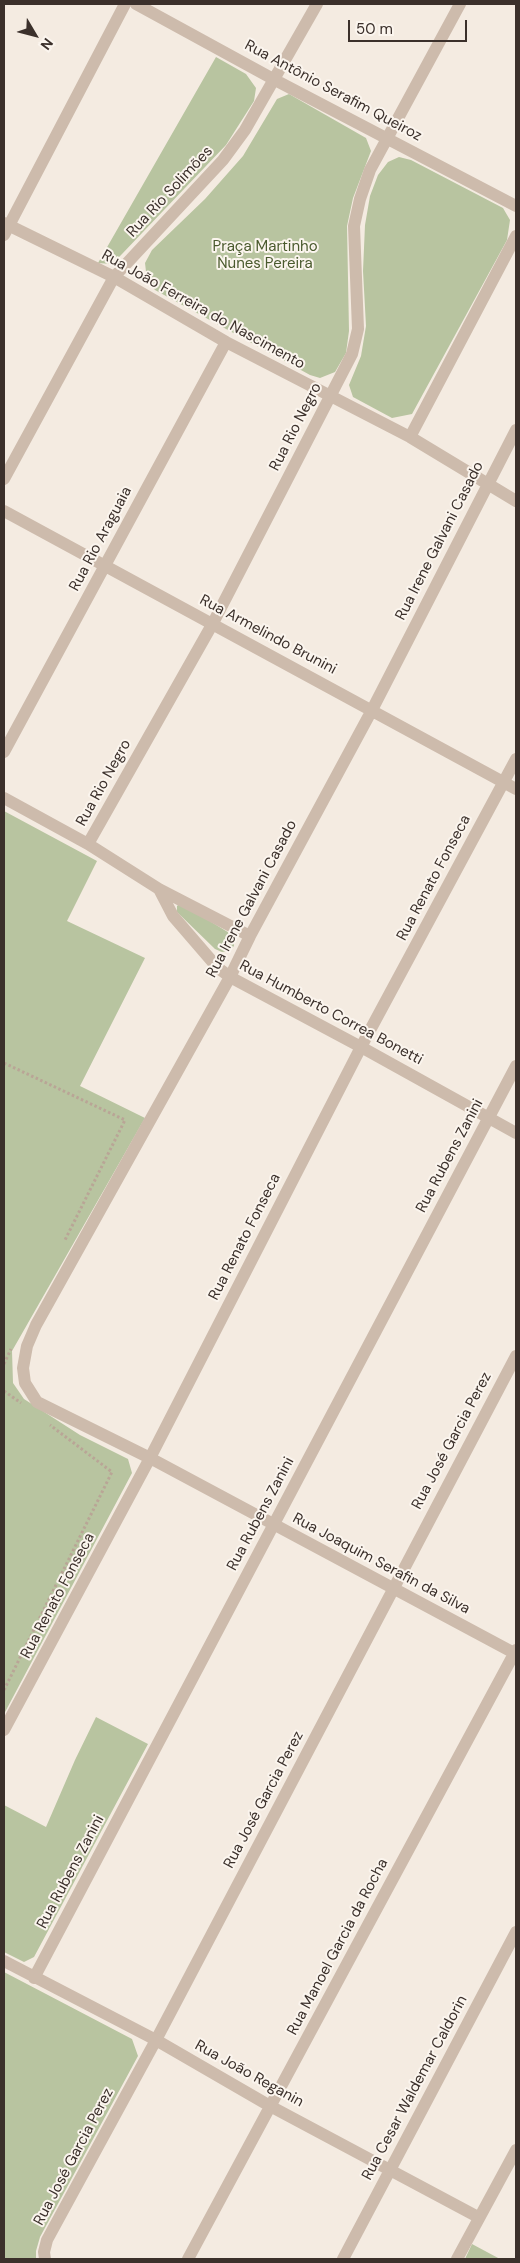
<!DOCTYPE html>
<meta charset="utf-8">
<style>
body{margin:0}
#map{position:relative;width:520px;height:2263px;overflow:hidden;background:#f4ebe1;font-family:"DM Sans",sans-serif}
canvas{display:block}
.frame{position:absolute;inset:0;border:5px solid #3b302b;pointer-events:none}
.north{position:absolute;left:10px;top:10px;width:50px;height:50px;-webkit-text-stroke:4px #fbf5ee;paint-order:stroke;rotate:127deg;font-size:14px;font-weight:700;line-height:20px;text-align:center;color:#3b302b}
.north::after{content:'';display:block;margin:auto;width:18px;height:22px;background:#3b302b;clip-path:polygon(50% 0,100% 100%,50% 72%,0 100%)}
.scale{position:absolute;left:348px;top:20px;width:119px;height:22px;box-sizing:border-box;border:2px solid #3b302b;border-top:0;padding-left:6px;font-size:15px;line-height:18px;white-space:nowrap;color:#3b302b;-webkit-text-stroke:4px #fbf5ee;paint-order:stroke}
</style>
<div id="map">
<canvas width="520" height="2263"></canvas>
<div class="frame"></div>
<div class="north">N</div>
<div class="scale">50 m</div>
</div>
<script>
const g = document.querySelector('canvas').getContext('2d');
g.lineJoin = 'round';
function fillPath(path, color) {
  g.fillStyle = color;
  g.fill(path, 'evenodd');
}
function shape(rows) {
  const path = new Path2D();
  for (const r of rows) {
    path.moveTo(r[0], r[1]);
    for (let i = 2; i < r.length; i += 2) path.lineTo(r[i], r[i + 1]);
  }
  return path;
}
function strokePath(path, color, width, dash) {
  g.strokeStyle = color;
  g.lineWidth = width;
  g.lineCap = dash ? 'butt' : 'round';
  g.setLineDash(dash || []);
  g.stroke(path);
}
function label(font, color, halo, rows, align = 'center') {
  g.font = font + ' "DM Sans",sans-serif';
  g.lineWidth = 4;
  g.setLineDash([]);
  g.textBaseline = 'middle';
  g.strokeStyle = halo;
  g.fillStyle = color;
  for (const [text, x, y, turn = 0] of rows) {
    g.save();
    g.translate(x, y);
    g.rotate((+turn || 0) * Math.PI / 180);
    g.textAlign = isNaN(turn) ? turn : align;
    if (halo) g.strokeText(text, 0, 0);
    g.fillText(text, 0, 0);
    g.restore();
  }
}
const green = shape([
 [216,57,246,74,256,88,254,101,226,145,122,254,112,264,98,263],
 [289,94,366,138,371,151,353,198,347,226,349,331,346,353,335,372,320,378,310,375,155,290,147,280,145,263,152,250,205,199,243,156,277,99],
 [399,157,411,160,503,208,510,220,507,240,412,414,392,418,353,397,349,385,361,356,366,326,363,271,365,225,370,196,378,175,388,162],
 [4,811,97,861,67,921,145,958,80,1086,145,1118,12,1351,13,1383,24,1399,80,1435,128,1459,132,1473,4,1714],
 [180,903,231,934,234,940,234,946,229,951,222,952,215,949,177,912,177,906],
 [96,1717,148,1744,34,1957,24,1962,4,1952,4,1805,46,1827,75,1760],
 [4,1972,132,2039,138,2056,40,2237,36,2251,36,2259,4,2259],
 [472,2244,500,2259,465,2259]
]);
const path = shape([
 [4,1063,125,1120,65,1240],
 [4,1364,11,1349],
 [4,1391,21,1403],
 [4,1690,112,1472,50,1425]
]);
const minor = shape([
 [136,4,275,80,516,206],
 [4,223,114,277,226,342,410,437,516,501],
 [4,235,125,4],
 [516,430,372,710,250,936,230,977,36,1325,27,1346,23,1368,25,1383,37,1402,150,1458,516,1654],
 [410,437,516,236],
 [4,479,114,277,223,160,245,130,317,4],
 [4,511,516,789],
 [4,752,226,342],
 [4,798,88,844,159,889,250,936],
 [88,844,213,623,352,354,358,329,354,226,360,199,370,170,460,4],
 [159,889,173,916,217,967,230,977,361,1047,516,1133],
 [4,1730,150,1458,361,1047,516,759],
 [4,1961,156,2040,270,2106,478,2217],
 [34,1978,516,1066],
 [45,2259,44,2252,47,2240,156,2040,516,1356],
 [188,2259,516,1650],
 [343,2259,516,1932],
 [457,2259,516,2150]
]);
const streetNames = [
 ["Rua Antônio Serafim Queiroz",333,91,28],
 ["Rua Rio Solimões",170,192,-47],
 ["Rua João Ferreira do Nascimento",203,310,29],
 ["Rua Rio Negro",296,427,-63],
 ["Rua Rio Araguaia",101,539,-62],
 ["Rua Irene Galvani Casado",440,541,-63],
 ["Rua Armelindo Brunini",268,635,28],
 ["Rua Rio Negro",104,783,-61],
 ["Rua Renato Fonseca",434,878,-62],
 ["Rua Irene Galvani Casado",252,899,-62],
 ["Rua Humberto Correa Bonetti",331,1013,28],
 ["Rua Rubens Zanini",450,1156,-62],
 ["Rua Renato Fonseca",245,1237,-63],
 ["Rua José Garcia Perez",452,1441,-62],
 ["Rua Rubens Zanini",261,1514,-62],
 ["Rua Joaquim Serafin da Silva",381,1564,28],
 ["Rua Renato Fonseca",58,1596,-62],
 ["Rua José Garcia Perez",264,1800,-62],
 ["Rua Rubens Zanini",71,1872,-62],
 ["Rua Manoel Garcia da Rocha",338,1947,-62],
 ["Rua João Reganin",249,2074,29],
 ["Rua Cesar Waldemar Caldorin",415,2088,-62],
 ["Rua José Garcia Perez",74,2157,-62]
];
const parkNames = [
 ["Praça Martinho",265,247],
 ["Nunes Pereira",265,264]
];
fillPath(green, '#b8c4a0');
strokePath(path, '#b9a596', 3, [2.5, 2.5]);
strokePath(minor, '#cdbbac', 12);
label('15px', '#3b302b', '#fbf5ee', streetNames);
label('15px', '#4a5a2e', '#fbf5ee', parkNames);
</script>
